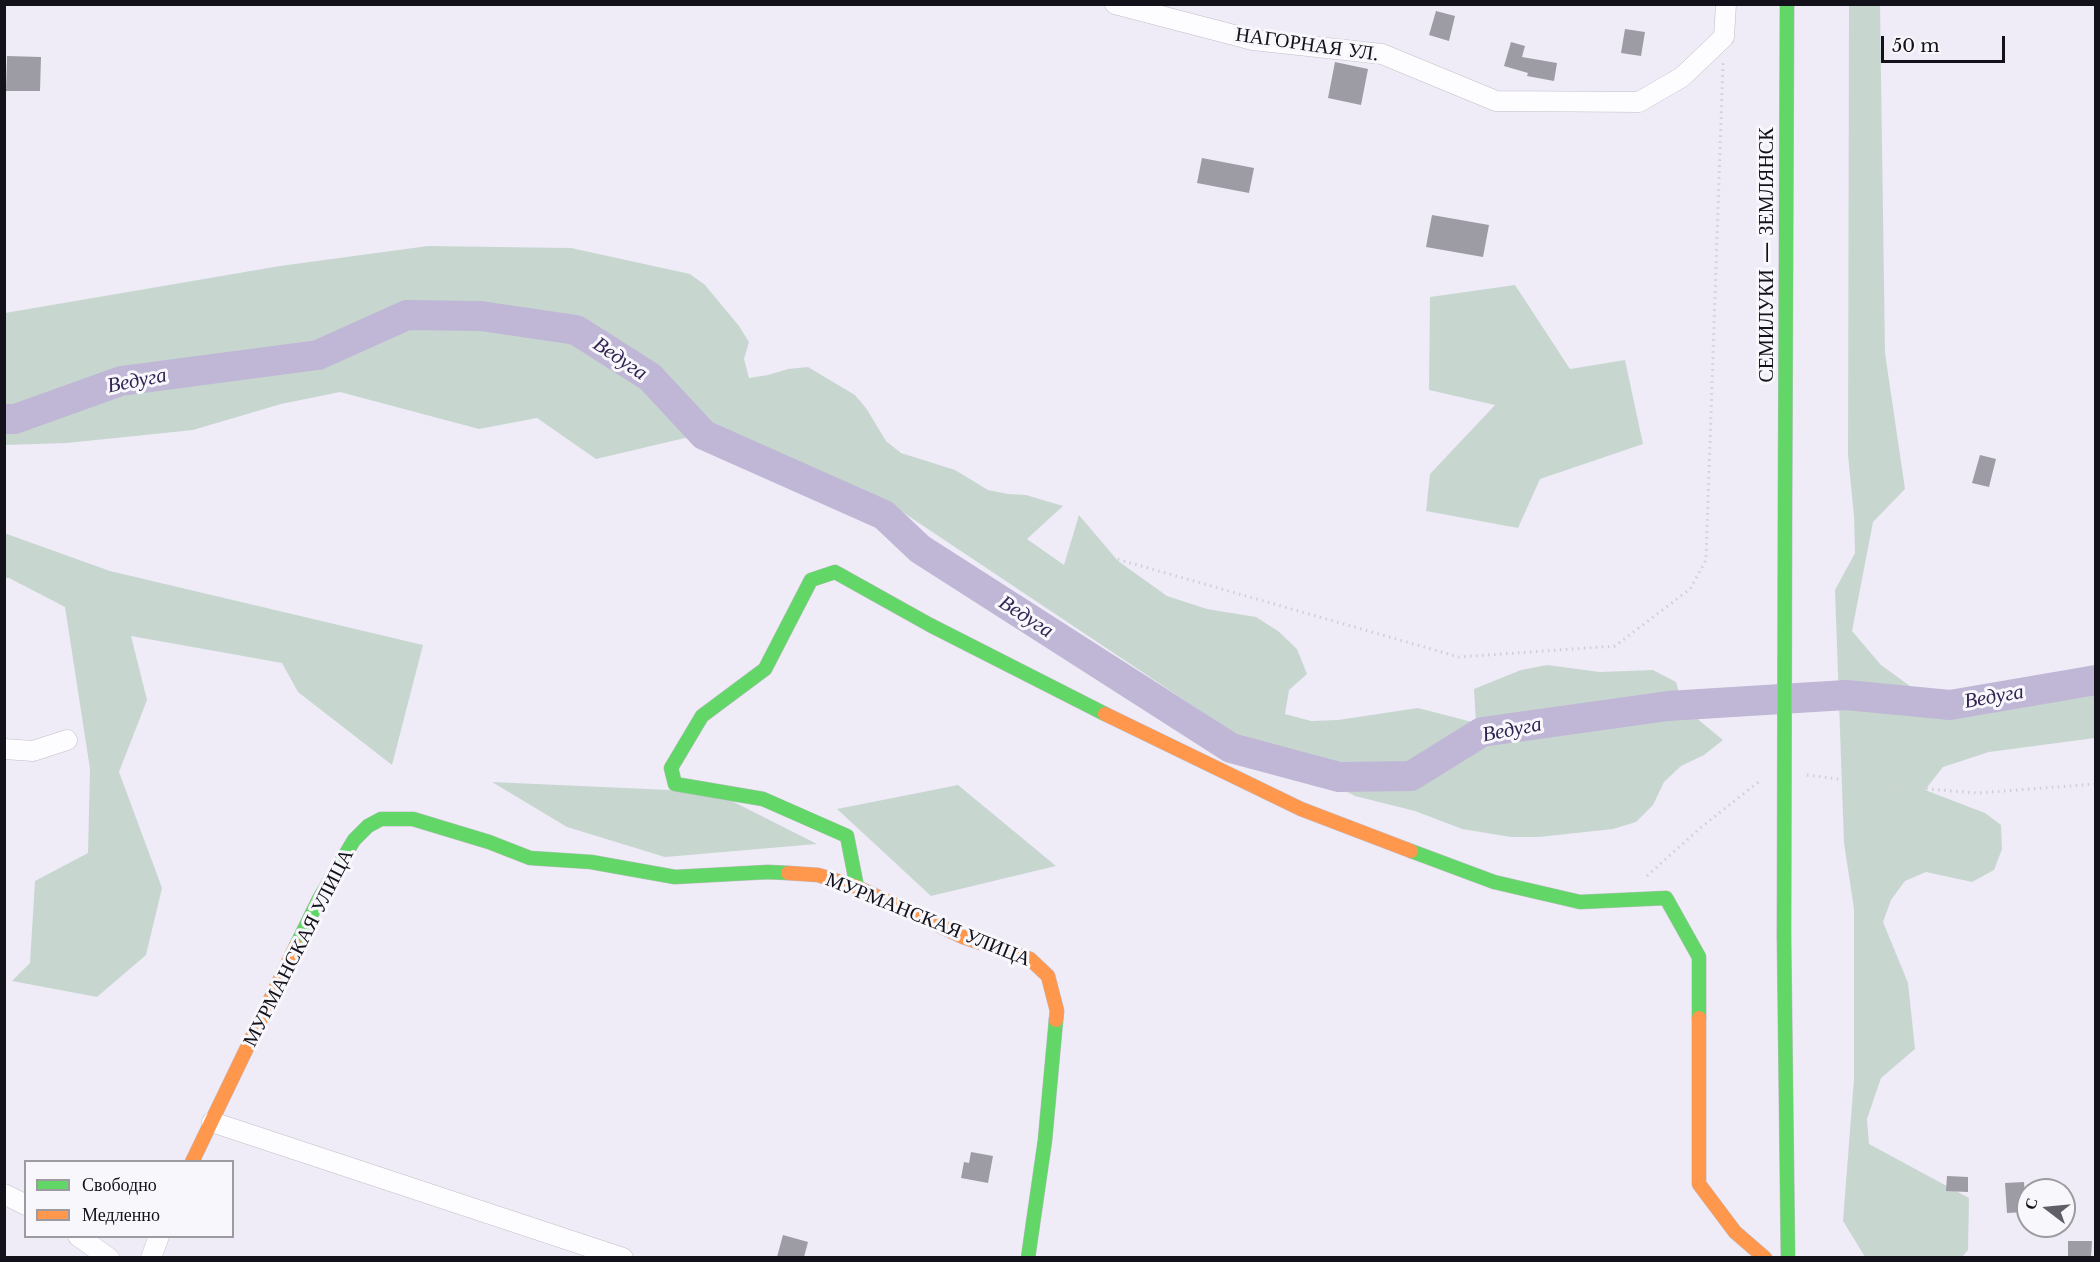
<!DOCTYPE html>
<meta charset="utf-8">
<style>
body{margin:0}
#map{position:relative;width:2100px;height:1262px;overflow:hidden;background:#efecf8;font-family:"Libre Baskerville",serif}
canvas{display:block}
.frame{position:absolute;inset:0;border:6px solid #131119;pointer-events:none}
.legend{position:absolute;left:24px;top:1160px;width:210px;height:78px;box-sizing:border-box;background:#f8f7fc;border:2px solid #9c9ba1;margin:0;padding:8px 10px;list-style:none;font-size:18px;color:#131119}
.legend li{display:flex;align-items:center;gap:12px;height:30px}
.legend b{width:30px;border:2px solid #9c9ba1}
.north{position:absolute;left:2016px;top:1178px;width:60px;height:60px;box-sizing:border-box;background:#f8f7fc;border:2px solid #9c9ba1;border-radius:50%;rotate:286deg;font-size:16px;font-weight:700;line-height:24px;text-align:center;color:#131119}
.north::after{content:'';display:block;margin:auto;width:21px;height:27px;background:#605e67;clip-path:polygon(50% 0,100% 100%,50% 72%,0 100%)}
.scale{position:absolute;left:1881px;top:36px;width:124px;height:27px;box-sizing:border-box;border:3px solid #131119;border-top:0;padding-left:8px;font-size:18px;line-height:21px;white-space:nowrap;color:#131119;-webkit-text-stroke:4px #f8f7fc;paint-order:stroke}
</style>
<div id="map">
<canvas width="2100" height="1262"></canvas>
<div class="frame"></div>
<ul class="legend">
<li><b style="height:8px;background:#63d668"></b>Свободно</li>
<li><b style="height:8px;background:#ff974d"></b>Медленно</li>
</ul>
<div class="north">С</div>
<div class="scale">50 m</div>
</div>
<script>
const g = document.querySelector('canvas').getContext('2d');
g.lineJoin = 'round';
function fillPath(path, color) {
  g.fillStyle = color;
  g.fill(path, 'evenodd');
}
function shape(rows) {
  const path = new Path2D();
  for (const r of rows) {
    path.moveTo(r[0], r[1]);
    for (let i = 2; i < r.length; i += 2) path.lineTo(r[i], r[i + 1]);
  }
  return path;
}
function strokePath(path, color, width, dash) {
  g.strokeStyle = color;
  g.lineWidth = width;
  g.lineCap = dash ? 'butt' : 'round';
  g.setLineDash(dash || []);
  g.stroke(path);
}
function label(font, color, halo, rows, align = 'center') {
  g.font = font + ' "Libre Baskerville",serif';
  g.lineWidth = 6;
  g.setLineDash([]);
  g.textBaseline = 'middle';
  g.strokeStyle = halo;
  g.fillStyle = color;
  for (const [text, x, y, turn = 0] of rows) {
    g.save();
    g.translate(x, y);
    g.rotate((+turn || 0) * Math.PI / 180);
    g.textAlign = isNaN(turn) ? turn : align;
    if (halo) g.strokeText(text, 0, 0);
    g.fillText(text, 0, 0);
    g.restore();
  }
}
const green = shape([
 [1849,5,1880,5,1885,353,1905,489,1873,522,1852,631,1881,665,1954,718,2095,690,2095,738,1989,752,1943,767,1925,790,1985,813,2001,825,2002,849,1994,870,1972,882,1926,872,1905,881,1891,900,1883,922,1908,983,1915,1049,1881,1078,1867,1119,1869,1144,1969,1198,1968,1250,1962,1257,1865,1257,1843,1221,1854,1079,1854,909,1844,843,1835,590,1855,553,1854,516,1848,455],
 [428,246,571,248,690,274,705,285,739,326,749,342,744,359,749,378,768,375,788,369,808,367,855,395,866,408,886,441,901,453,955,470,988,490,1008,494,1026,495,1063,506,1027,539,1064,565,1079,515,1118,561,1167,596,1207,609,1256,617,1278,631,1297,649,1307,674,1289,690,1285,714,1311,721,1338,720,1418,708,1476,723,1474,689,1521,670,1547,665,1600,672,1653,670,1676,682,1683,707,1723,740,1704,755,1681,766,1664,782,1653,805,1636,822,1613,829,1539,837,1511,837,1462,829,1415,811,1355,796,1241,738,892,505,719,430,596,459,537,418,479,429,340,392,281,404,193,430,67,443,5,445,5,313,280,266],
 [1515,285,1570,369,1625,360,1643,444,1540,479,1518,528,1426,511,1430,474,1495,405,1429,390,1430,297],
 [4,533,110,571,423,645,392,765,298,692,282,663,131,636,147,700,119,772,162,888,146,955,97,997,12,981,30,963,35,881,88,853,90,769,65,607,9,578,5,578],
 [492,782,714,792,817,844,665,857,567,827],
 [958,785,1056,866,931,896,837,809]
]);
const river = shape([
 [4,419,15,419,121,381,318,355,407,315,481,316,576,330,650,377,704,435,884,515,920,549,1231,748,1339,777,1411,776,1482,732,1668,706,1846,695,1950,705,2096,680]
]);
const building = shape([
 [1436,11,1455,16,1449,41,1429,35],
 [1625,29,1645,32,1641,56,1621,53],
 [1511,42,1525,46,1522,57,1557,63,1554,81,1527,76,1528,73,1504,66],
 [7,56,41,57,40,91,6,91],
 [1335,62,1368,69,1361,105,1328,98],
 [1202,158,1254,168,1249,193,1197,183],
 [1432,215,1489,225,1483,257,1426,247],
 [1980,455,1996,459,1989,487,1972,483],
 [971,1152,993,1156,988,1183,961,1178,964,1162,969,1163],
 [1947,1176,1968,1177,1968,1192,1946,1191],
 [2024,1182,2026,1212,2007,1213,2005,1183],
 [783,1235,808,1242,804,1257,777,1257],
 [2068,1241,2092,1241,2091,1257,2068,1257]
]);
const path = shape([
 [1089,551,1459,657,1615,646,1690,589,1706,560,1723,63],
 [1807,775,1891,786,1977,793,2096,784],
 [1647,876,1699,829,1761,780]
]);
const street = shape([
 [1115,4,1253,40,1382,54,1496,101,1639,102,1682,77,1724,37,1726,4],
 [4,749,33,751,67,740],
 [212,1122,623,1258],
 [4,1194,26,1205],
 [78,1236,109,1258],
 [151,1258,159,1236]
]);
const fast = shape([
 [1785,506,1787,4],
 [1411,851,1494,882,1580,902,1666,898,1699,957,1699,1018],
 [857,887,847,836,763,799,675,784,671,768,702,716,765,669,811,580,835,572,930,625,1105,714],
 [1784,937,1788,1258],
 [296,946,319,899,354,840,368,826,381,819,413,819,489,842,530,858,591,862,675,877,768,872,788,873],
 [1028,1258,1045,1140,1056,1020]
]);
const slow = shape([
 [1105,714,1301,809,1411,851],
 [788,873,818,875,857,887,963,937,1030,959,1048,976,1057,1011,1056,1020],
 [1699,1018,1699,1184,1735,1232,1765,1258],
 [192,1162,296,946]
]);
const fastBridge = shape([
 [1784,937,1785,506]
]);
const streetNames = [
 ["НАГОРНАЯ УЛ.",1307,45,8],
 ["СЕМИЛУКИ — ЗЕМЛЯНСК",1767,255,-90],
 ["МУРМАНСКАЯ УЛИЦА",928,920,22],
 ["МУРМАНСКАЯ УЛИЦА",299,948,-63]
];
const waterNames = [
 ["Ведуга",620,359,34],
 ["Ведуга",137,381,-11],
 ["Ведуга",1026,617,33],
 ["Ведуга",1994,697,-10],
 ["Ведуга",1512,730,-11]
];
fillPath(green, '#c7d7d0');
strokePath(river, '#bfb7d5', 30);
fillPath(building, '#9d9ba3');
strokePath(street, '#c1bec8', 21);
strokePath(fast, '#c1bec8', 15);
strokePath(slow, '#c1bec8', 15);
strokePath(path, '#d0cfd3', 3, [1.5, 4.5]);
strokePath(street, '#fdfcfe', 20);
strokePath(fast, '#63d668', 14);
strokePath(slow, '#ff974d', 14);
strokePath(fastBridge, '#c1bec8', 15, []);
strokePath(fastBridge, '#63d668', 14);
label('20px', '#131119', '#f8f7fc', streetNames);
label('italic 21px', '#332352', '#f8f7fc', waterNames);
</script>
